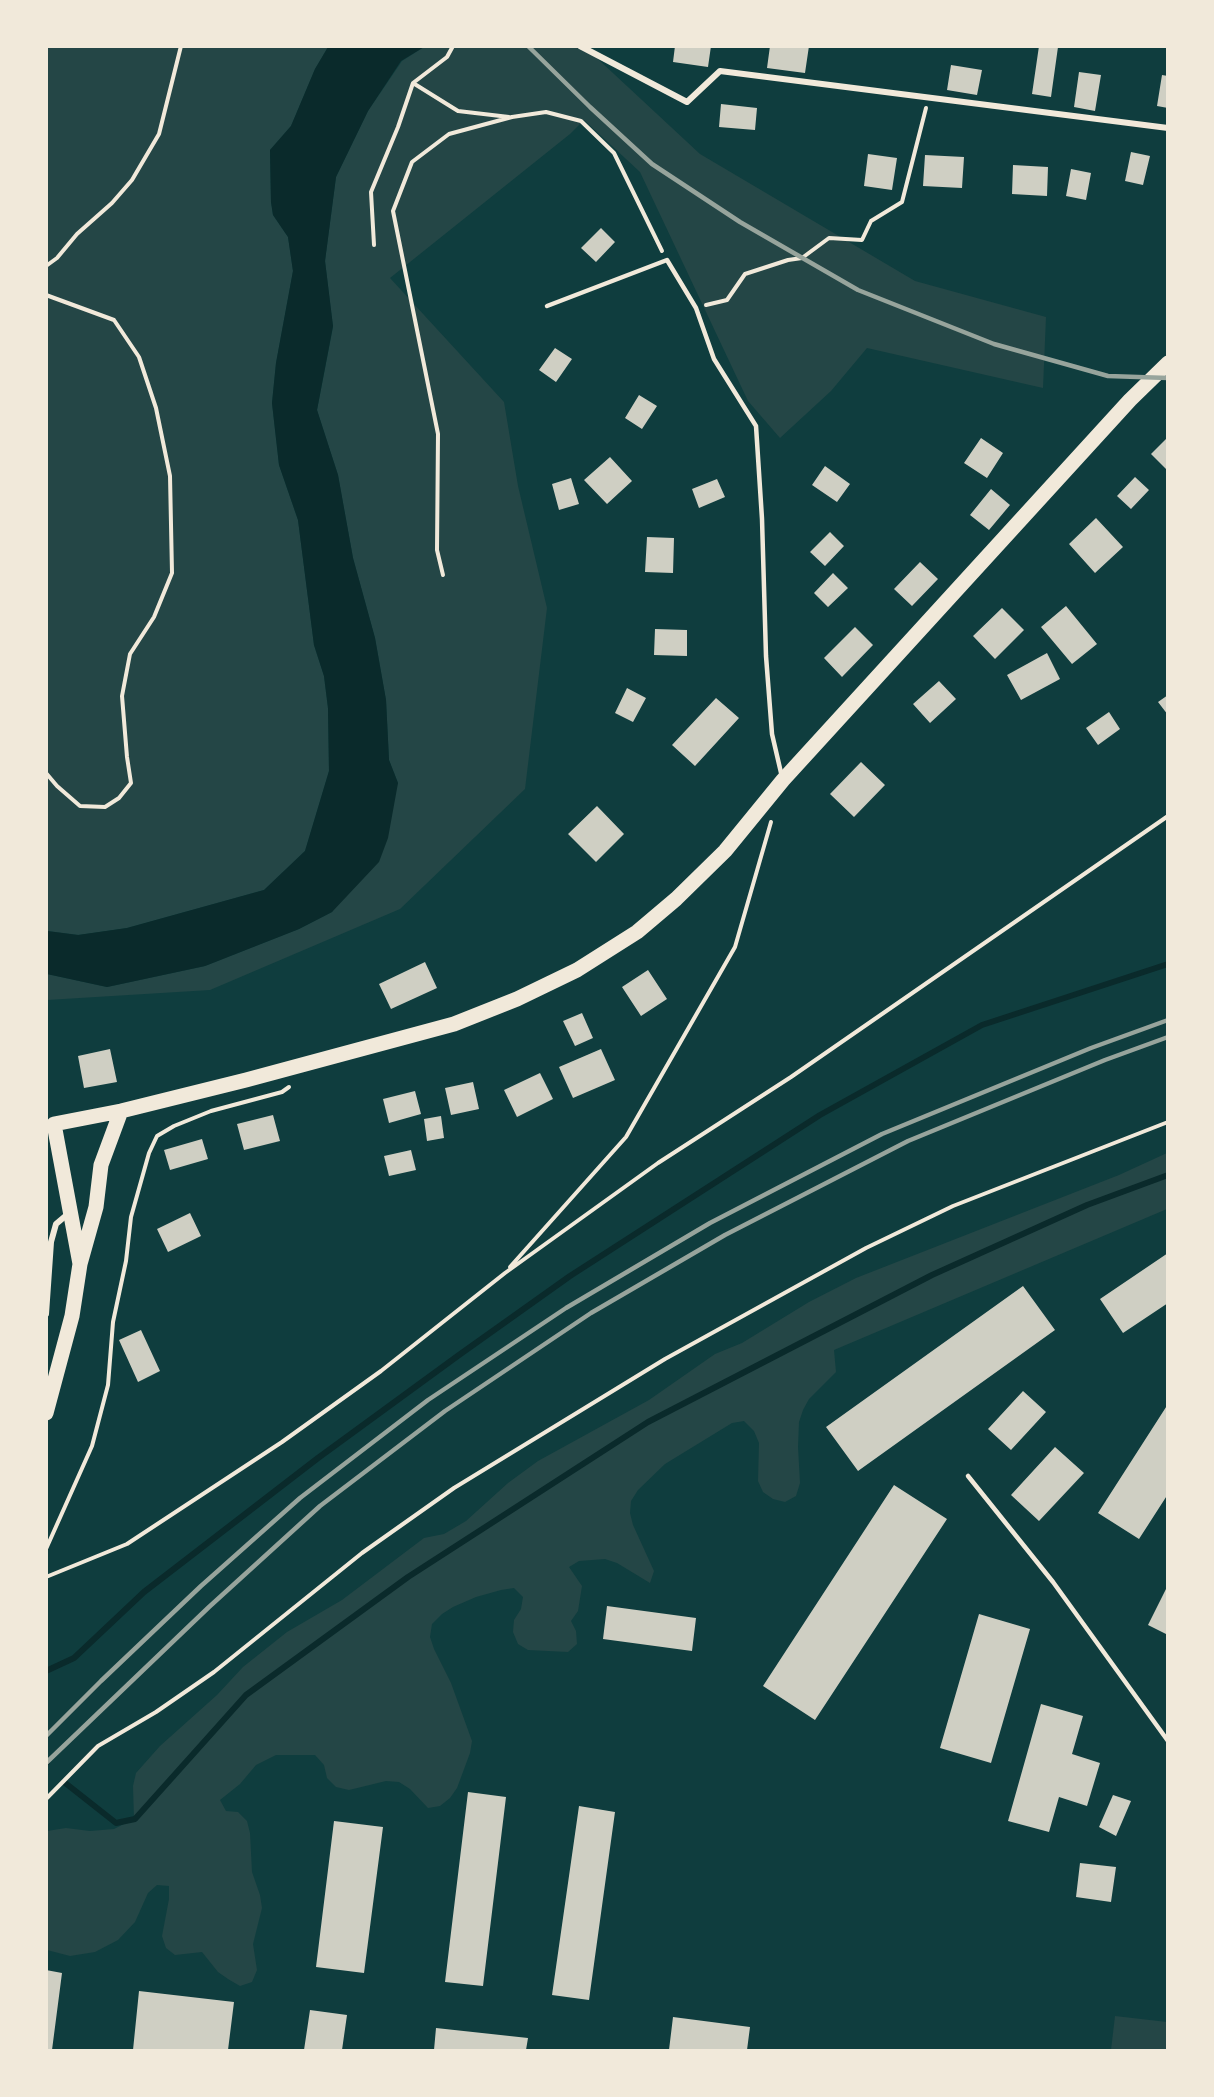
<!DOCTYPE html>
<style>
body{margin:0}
#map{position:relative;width:1214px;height:2097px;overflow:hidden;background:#0f3d3e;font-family:Ubuntu,sans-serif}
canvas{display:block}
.frame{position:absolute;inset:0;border:48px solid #f1e9da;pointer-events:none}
</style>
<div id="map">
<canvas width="1214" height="2097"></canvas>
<div class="frame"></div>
</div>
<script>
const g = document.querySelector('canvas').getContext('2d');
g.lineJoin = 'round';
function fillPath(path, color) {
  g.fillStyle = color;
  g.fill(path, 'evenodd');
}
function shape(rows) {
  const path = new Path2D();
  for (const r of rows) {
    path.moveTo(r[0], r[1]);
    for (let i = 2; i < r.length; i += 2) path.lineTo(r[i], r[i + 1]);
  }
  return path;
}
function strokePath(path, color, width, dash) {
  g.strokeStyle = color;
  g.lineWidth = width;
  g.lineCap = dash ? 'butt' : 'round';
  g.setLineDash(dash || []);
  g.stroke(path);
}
const green = shape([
 [47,47,328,47,315,69,291,126,270,150,271,202,273,215,288,237,293,271,276,363,272,403,279,465,298,520,314,645,324,676,328,708,329,771,305,851,264,890,127,928,78,935,47,931],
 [424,47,585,47,700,154,915,281,1046,317,1043,388,867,348,831,391,780,438,748,401,640,172,584,120,570,134,390,278,504,402,518,486,547,608,525,789,400,909,210,990,47,1000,47,974,107,987,205,966,299,929,332,912,398,783,389,760,386,700,375,638,353,558,338,475,317,410,333,327,325,261,336,177,368,111,402,61],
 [1167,1153,1167,1209,834,1350,836,1372,809,1399,803,1410,799,1422,798,1447,800,1483,796,1496,785,1502,773,1499,763,1492,758,1481,759,1443,754,1431,744,1421,732,1423,665,1464,638,1490,631,1501,630,1513,633,1525,654,1571,650,1583,617,1563,605,1559,579,1561,569,1567,582,1586,578,1611,571,1621,576,1631,577,1644,568,1652,528,1650,518,1644,513,1632,514,1620,521,1609,523,1597,514,1588,501,1590,476,1597,453,1607,442,1614,432,1624,430,1637,434,1649,451,1683,472,1741,470,1753,457,1788,450,1798,440,1806,428,1808,410,1789,399,1782,386,1781,349,1790,336,1787,327,1778,324,1765,315,1755,276,1755,256,1765,240,1784,220,1800,226,1811,238,1812,247,1821,250,1833,252,1872,260,1895,262,1908,253,1944,257,1970,252,1982,240,1986,228,1979,218,1972,202,1952,175,1955,166,1948,162,1936,169,1899,169,1886,157,1885,148,1893,135,1922,118,1940,95,1952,70,1956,47,1950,47,1831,66,1828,90,1831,114,1829,134,1819,133,1786,136,1773,160,1746,217,1695,243,1667,287,1632,342,1600,424,1538,444,1534,466,1521,508,1483,538,1461,649,1400,715,1354,742,1343,809,1302,856,1278,1119,1175],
 [1115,2016,1167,2022,1167,2050,1111,2050]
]);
const water = shape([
 [328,47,424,47,401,61,368,111,336,177,325,261,333,326,317,410,338,475,353,558,375,638,386,700,389,760,398,783,388,838,379,862,332,912,299,929,205,966,107,987,47,974,47,931,78,935,127,928,264,890,305,851,329,771,328,708,324,676,314,645,298,520,279,465,272,403,276,363,293,271,288,237,273,215,271,202,270,150,291,126,315,69]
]);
const stream = shape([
 [46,1671,74,1658,144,1592,318,1458,459,1355,570,1276,820,1115,982,1025,1168,964],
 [46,1762,47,1762],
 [64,1782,116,1823,135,1819,246,1695,408,1577,648,1422,932,1275,1087,1205,1168,1175]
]);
const building = shape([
 [675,46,711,46,708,67,673,62],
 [770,46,809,46,805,73,767,68],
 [1039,46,1058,47,1051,97,1032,94],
 [951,65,982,70,977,95,947,90],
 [1079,72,1101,75,1095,111,1074,107],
 [1162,75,1168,76,1168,108,1157,106],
 [721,104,757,108,755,130,719,127],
 [1131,152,1150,156,1143,185,1125,181],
 [868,154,897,158,892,190,864,186],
 [925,155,964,157,962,188,923,186],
 [1013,165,1048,167,1047,196,1012,194],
 [1071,169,1091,173,1086,200,1066,196],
 [601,228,615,242,596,262,581,248],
 [555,348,572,359,556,382,539,370],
 [639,395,657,406,642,429,625,418],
 [1168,437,1168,471,1151,454],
 [981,438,1003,453,987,478,964,463],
 [610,457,632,481,607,504,584,480],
 [825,466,850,484,837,502,812,485],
 [1135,477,1149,490,1131,509,1117,496],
 [571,478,579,504,559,510,552,484],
 [717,479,725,497,699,508,692,489],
 [991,489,1010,505,989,530,970,515],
 [1096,518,1123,547,1095,573,1069,544],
 [830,532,844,546,825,566,810,552],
 [647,537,674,538,673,573,645,572],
 [920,562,938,579,912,606,894,589],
 [833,573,848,588,828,607,814,593],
 [1066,606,1097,644,1072,664,1041,627],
 [1002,608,1024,630,995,659,973,636],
 [855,627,873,645,842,677,824,658],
 [655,629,687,630,687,656,654,655],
 [1047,653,1060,679,1021,700,1007,675],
 [939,681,956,699,930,723,913,704],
 [627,688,646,698,633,722,615,713],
 [1168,695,1168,715,1158,702],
 [716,698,739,718,695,766,672,745],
 [1109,712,1120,729,1098,745,1086,728],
 [861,762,885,785,854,817,830,794],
 [597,806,624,834,596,862,568,834],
 [425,962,437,988,391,1009,379,984],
 [648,970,667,999,641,1016,622,987],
 [582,1013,593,1038,575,1046,563,1021],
 [110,1049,117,1082,84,1088,78,1056],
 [601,1049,615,1080,573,1098,559,1067],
 [540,1073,553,1099,517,1117,504,1090],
 [473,1082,479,1109,451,1115,445,1088],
 [415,1091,421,1114,389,1123,383,1099],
 [273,1115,280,1141,244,1150,237,1124],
 [441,1116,444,1138,427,1141,424,1119],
 [202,1139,208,1159,170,1170,164,1150],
 [411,1150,416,1170,389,1176,384,1156],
 [190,1213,201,1236,168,1252,157,1229],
 [1168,1253,1168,1303,1123,1333,1100,1299],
 [1023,1286,1055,1330,858,1471,826,1427],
 [141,1330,160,1371,138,1382,119,1340],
 [1023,1391,1046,1412,1011,1450,988,1429],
 [1168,1404,1168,1494,1139,1539,1098,1513],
 [1055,1447,1084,1473,1039,1521,1011,1495],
 [894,1485,947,1519,815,1720,763,1686],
 [1168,1585,1168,1635,1148,1625],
 [607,1606,696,1618,692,1651,603,1639],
 [979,1614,1030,1629,991,1763,940,1748],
 [1041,1704,1083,1716,1072,1754,1100,1763,1087,1806,1059,1797,1049,1832,1008,1821],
 [468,1792,506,1797,483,1986,445,1982],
 [1113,1795,1131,1801,1116,1836,1099,1827],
 [579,1806,615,1812,589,2000,552,1995],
 [334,1821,383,1827,364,1973,316,1967],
 [1080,1863,1116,1867,1111,1902,1076,1897],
 [46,1970,62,1973,52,2050,46,2050],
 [139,1991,234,2002,228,2050,133,2050],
 [310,2010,347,2015,342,2050,304,2050],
 [673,2017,750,2027,747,2050,669,2050],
 [436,2028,528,2038,526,2050,434,2050]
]);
const path = shape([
 [413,83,458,111,509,117],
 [374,245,371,192,398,127,413,83,447,57,453,46],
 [46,266,57,258,77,234,112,203,132,180,159,134,181,46],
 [46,295,114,320,139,357,156,408,170,476,172,573,154,617,130,654,122,696,127,757,131,783,119,798,105,807,80,806,57,786,46,773],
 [706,305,727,300,745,274,788,260,802,258,829,238,862,240,871,221,902,202,926,108],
 [443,575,437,550,438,434,393,211,412,162,449,134,512,117,546,112,581,121,614,153,662,251],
 [510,1267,626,1137,735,947,771,822],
 [46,1549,92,1446,108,1385,113,1322,126,1261,131,1217,149,1153,157,1136,174,1126,211,1111,282,1092,289,1087],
 [46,1577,127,1544,282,1442,381,1371,505,1273,658,1163,791,1077,1168,816],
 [46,1799,98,1746,156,1712,214,1672,362,1553,454,1488,665,1359,866,1248,953,1206,1168,1122]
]);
const service = shape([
 [547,306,667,260,696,308,714,359,756,426,762,519,766,656,772,734,782,777],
 [968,1476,1053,1582,1168,1741]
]);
const minor = shape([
 [580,46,687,102,720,71,1168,128],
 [46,1314,51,1242,56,1224,69,1213]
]);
const primary = shape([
 [80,1264,54,1124,121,1111,246,1080,454,1024,517,999,577,970,637,932,676,899,725,851,783,780,1130,400,1168,363],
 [46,1413,72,1316,80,1264,96,1207,101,1165,121,1111]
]);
const rail = shape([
 [528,46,590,107,652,164,740,222,858,290,994,344,1108,376,1168,378],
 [46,1736,101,1681,201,1586,300,1498,428,1400,566,1308,710,1223,882,1134,1091,1048,1168,1020],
 [46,1763,209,1607,320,1506,445,1411,591,1313,725,1235,908,1141,1105,1060,1168,1037]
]);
fillPath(green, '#244646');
fillPath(water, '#0a2a2b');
strokePath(stream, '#0a2a2b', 6);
fillPath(building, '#cfcfc3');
strokePath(path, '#f1e9da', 4);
strokePath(service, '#f1e9da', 4.5);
strokePath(minor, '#f1e9da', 6);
strokePath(primary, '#f1e9da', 15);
strokePath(rail, '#97a49c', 4.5);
</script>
